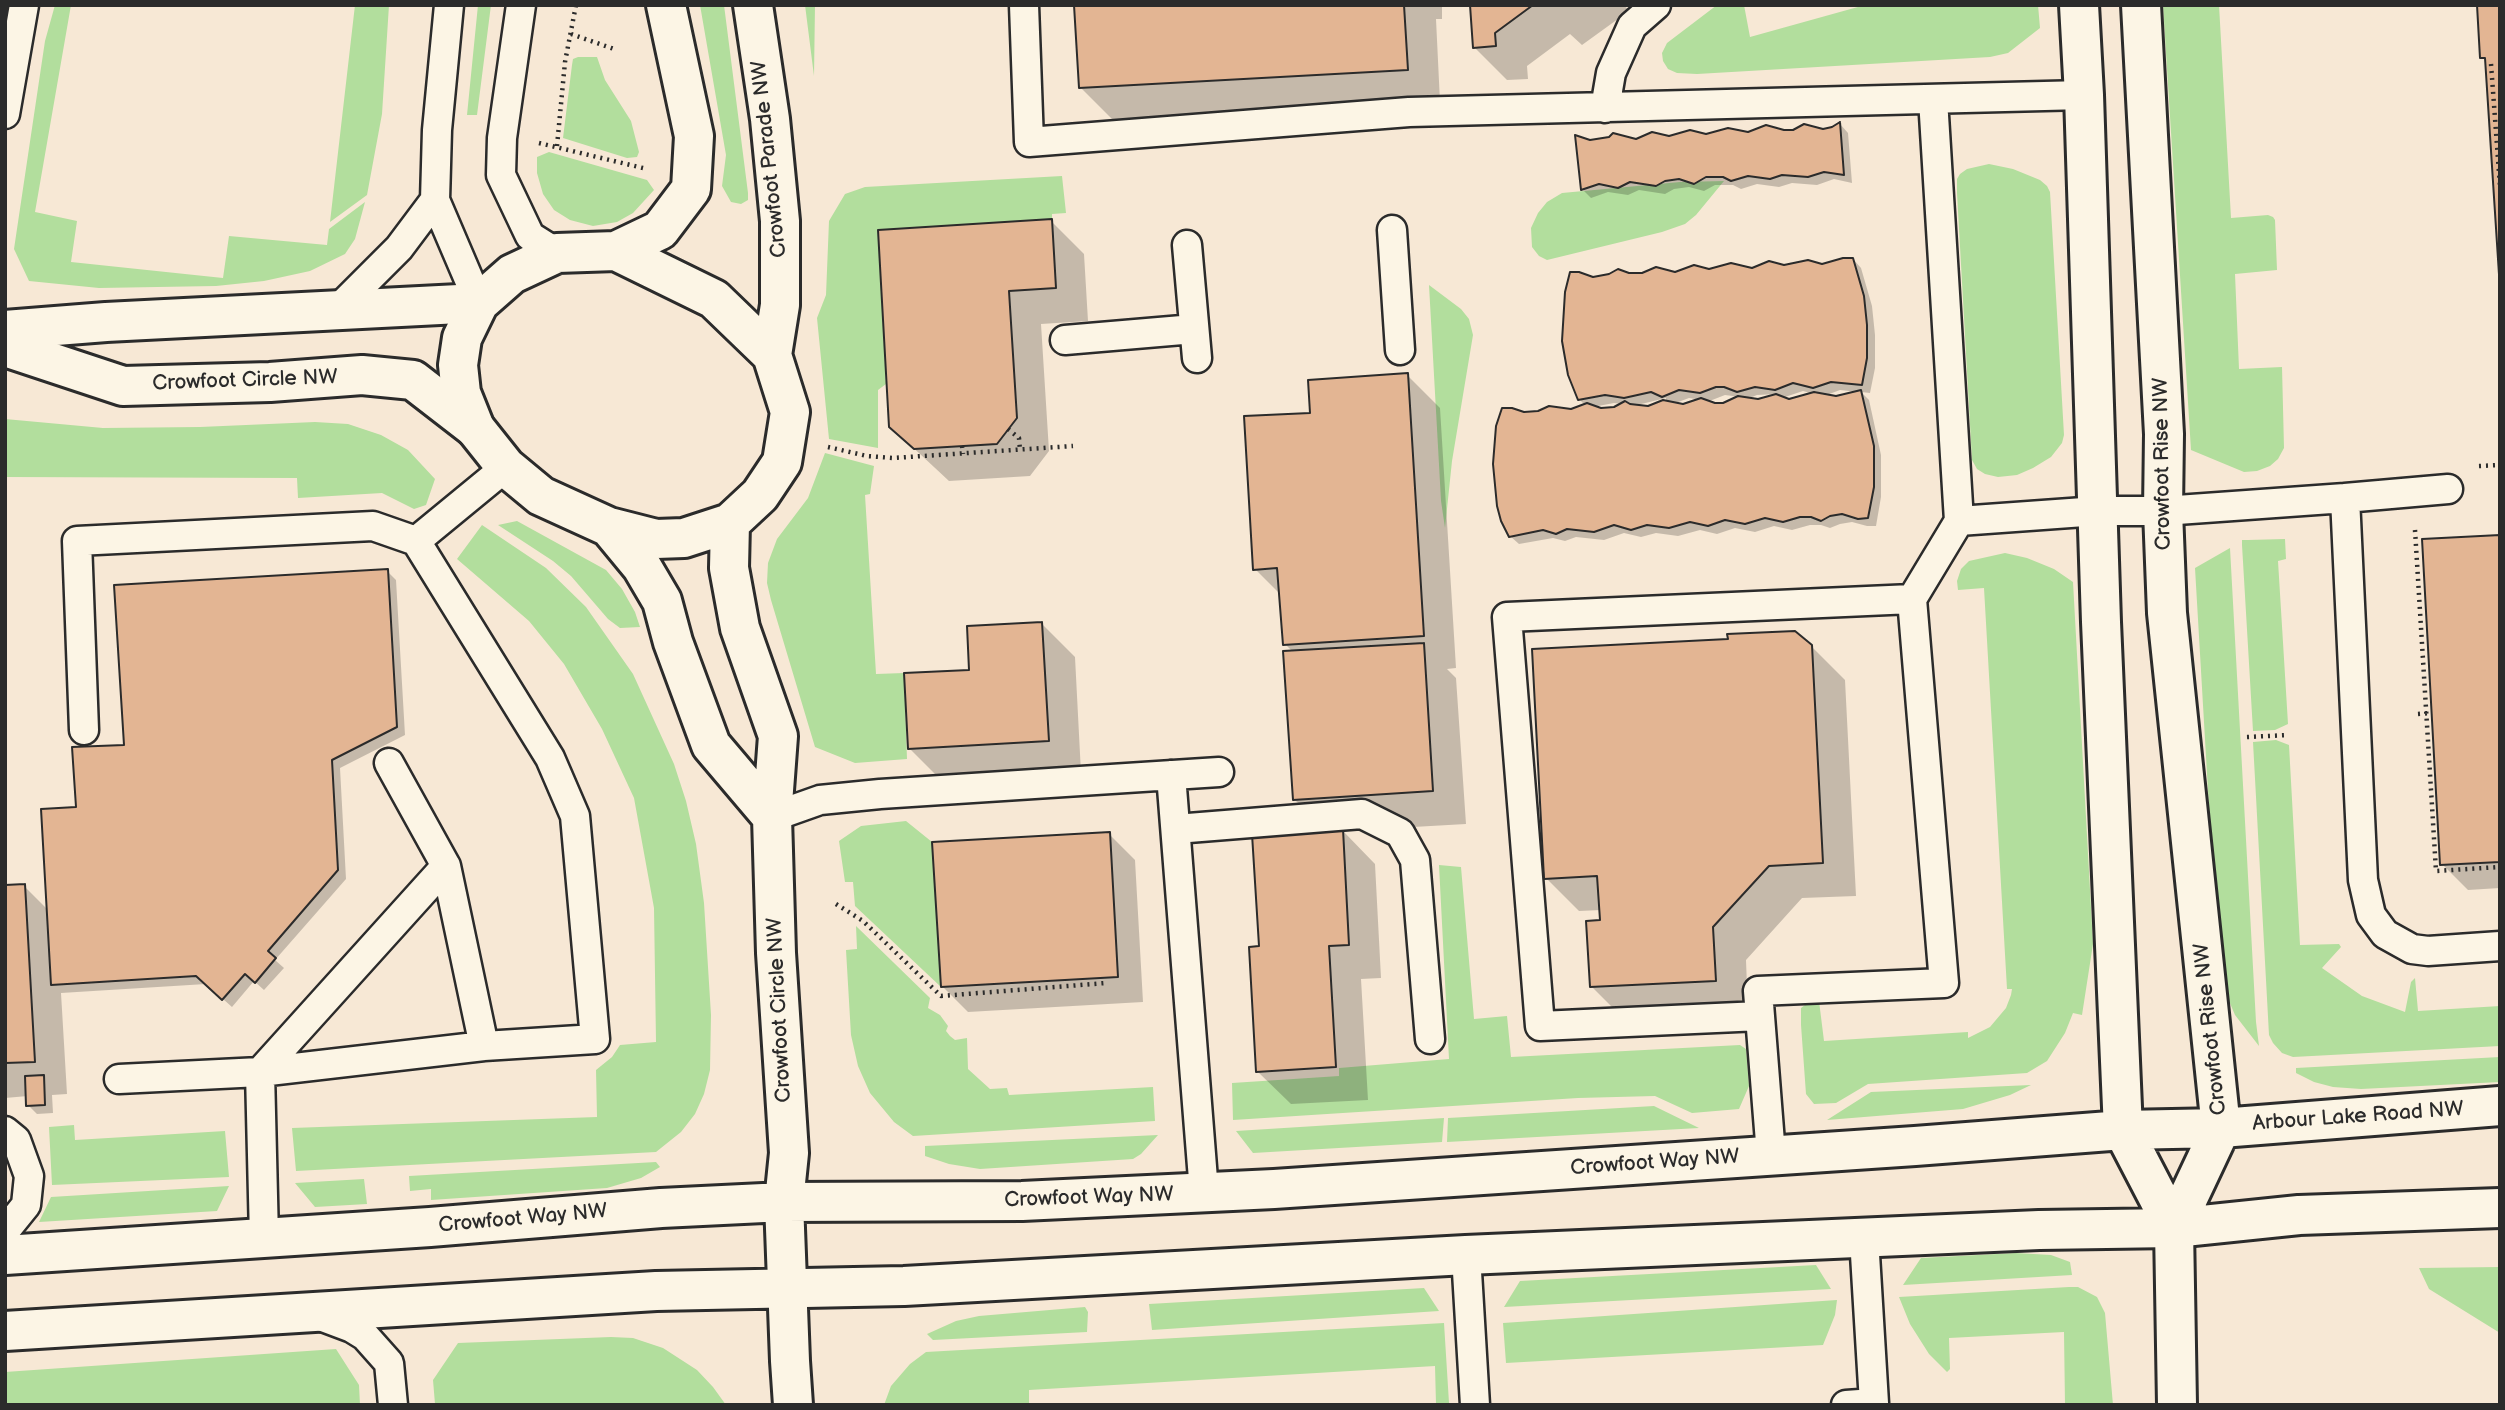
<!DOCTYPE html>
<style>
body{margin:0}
#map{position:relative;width:2505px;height:1410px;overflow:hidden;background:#f7e8d5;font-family:"Balsamiq Sans",sans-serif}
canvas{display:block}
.frame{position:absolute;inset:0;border:7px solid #2b2b2b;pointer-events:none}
</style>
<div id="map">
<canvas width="2505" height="1410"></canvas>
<div class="frame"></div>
</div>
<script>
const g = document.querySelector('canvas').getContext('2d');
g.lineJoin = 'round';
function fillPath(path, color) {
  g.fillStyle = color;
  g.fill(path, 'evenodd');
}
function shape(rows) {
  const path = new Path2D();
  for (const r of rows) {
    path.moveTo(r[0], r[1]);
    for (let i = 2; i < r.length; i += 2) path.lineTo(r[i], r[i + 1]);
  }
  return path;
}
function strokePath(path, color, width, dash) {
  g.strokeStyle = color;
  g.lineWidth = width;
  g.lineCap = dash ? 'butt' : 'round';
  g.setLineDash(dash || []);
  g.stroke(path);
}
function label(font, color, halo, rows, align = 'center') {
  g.font = font + ' "Balsamiq Sans",sans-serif';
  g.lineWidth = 5;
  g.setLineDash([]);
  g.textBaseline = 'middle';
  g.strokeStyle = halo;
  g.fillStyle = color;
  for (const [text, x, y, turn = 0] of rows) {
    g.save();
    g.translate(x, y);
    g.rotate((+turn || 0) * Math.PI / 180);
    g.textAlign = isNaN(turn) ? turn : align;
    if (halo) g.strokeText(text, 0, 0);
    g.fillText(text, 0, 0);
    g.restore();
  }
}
const green = shape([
 [55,5,71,5,35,212,77,221,71,262,223,278,229,236,327,245,329,229,365,202,355,239,345,254,310,271,264,281,216,286,99,288,29,281,14,249,45,41],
 [355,5,389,5,382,114,367,195,330,222],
 [478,5,491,5,477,115,467,115],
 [700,5,724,5,748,193,748,200,741,204,731,202,722,186,726,155],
 [805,5,815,5,814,76],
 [1717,5,1744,5,1750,37,1865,5,2038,5,2040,28,2008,53,1990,57,1697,74,1677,73,1668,69,1663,61,1662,53,1667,43],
 [2163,5,2219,5,2231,218,2268,215,2273,217,2275,220,2277,270,2235,274,2239,369,2282,367,2284,448,2278,459,2270,466,2257,471,2244,472,2191,450],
 [578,57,597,57,605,80,631,121,639,152,637,157,627,158,563,138,572,65,573,59],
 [549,152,647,180,654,190,633,213,617,222,593,226,570,220,554,210,543,194,537,173,537,157],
 [1989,164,2013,169,2040,180,2047,186,2050,192,2064,435,2062,443,2051,457,2033,468,2017,475,1998,477,1985,474,1977,469,1972,460,1957,193,1957,179,1960,174,1967,169],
 [1062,176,1066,213,1052,214,1052,219,878,230,886,384,878,390,878,448,829,439,817,318,826,295,829,221,845,194,865,187],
 [1724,181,1696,215,1685,224,1662,232,1547,260,1539,256,1532,247,1531,228,1538,213,1547,202,1562,193,1680,182],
 [1429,285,1461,309,1469,319,1473,335,1452,461,1445,528,1441,501],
 [5,419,103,428,200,427,315,422,348,424,381,435,408,450,435,479,426,505,414,509,382,493,298,498,297,478,5,477],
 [825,453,874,466,870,494,865,495,876,674,904,673,907,759,855,763,815,747,771,600,767,583,768,563,777,539,808,498],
 [517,521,606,570,622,589,635,612,640,627,620,628,608,619,571,576,553,561,498,525],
 [482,525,546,568,586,607,633,674,674,764,686,801,696,844,704,903,711,1015,710,1070,704,1094,695,1114,681,1132,656,1152,296,1171,292,1128,597,1117,596,1070,612,1057,620,1045,656,1042,654,908,634,798,602,729,564,664,529,621,457,559],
 [2285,539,2286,559,2278,561,2288,724,2275,730,2253,731,2242,545,2242,540,2248,540],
 [2230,548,2256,1022,2259,1046,2235,1015,2227,996,2218,962,2195,568],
 [2005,553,2027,558,2054,569,2073,582,2093,944,2082,1015,2073,1013,2065,1033,2047,1061,2027,1073,1868,1084,1836,1103,1814,1104,1806,1094,1801,1025,1801,1008,1805,1005,1819,1001,1824,1041,1968,1032,1968,1038,1990,1027,2006,1008,2011,995,2012,989,2007,989,1984,588,1958,590,1957,581,1961,569,1969,561],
 [2276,740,2289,745,2300,945,2339,944,2341,947,2322,968,2362,996,2405,1012,2411,982,2415,978,2418,1011,2500,1006,2500,1046,2293,1057,2282,1053,2273,1043,2269,1035,2253,742],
 [906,821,932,842,941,987,855,906,853,882,845,882,839,841,861,826],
 [1439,865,1461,867,1474,1019,1507,1016,1511,1057,1740,1045,1746,1049,1749,1086,1739,1109,1692,1113,1655,1096,1578,1098,1233,1120,1232,1083,1339,1076,1339,1068,1449,1059],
 [856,926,930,998,928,1008,940,1015,948,1026,946,1031,950,1036,955,1040,967,1038,968,1069,990,1089,1007,1088,1009,1095,1153,1087,1155,1121,913,1136,894,1122,870,1093,858,1066,851,1035,846,950,857,949],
 [2500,1057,2500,1082,2361,1089,2333,1087,2314,1082,2296,1073,2296,1068],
 [2031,1085,2010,1095,1963,1109,1827,1120,1871,1092],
 [1654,1106,1699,1128,1447,1142,1448,1118],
 [1444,1118,1442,1142,1253,1153,1236,1131],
 [74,1125,75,1140,225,1131,229,1177,52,1185,49,1127],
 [1158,1135,1141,1154,1133,1159,980,1169,949,1164,925,1156,925,1146],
 [656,1162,660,1167,641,1178,607,1188,431,1200,431,1189,410,1191,409,1176],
 [364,1179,367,1204,315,1207,295,1183],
 [229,1186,217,1211,39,1222,51,1197],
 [2016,1253,2051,1255,2070,1262,2072,1275,1903,1285,1921,1258],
 [1816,1265,1831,1289,1504,1307,1520,1281],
 [2500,1267,2500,1333,2429,1289,2419,1268],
 [2069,1287,2078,1287,2097,1297,2105,1313,2113,1405,2065,1405,2064,1332,1949,1338,1950,1369,1947,1372,1929,1354,1910,1324,1899,1297],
 [1424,1288,1439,1311,1152,1330,1149,1304],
 [1837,1300,1835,1315,1823,1345,1506,1363,1503,1323],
 [1085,1307,1088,1312,1087,1332,933,1340,927,1334,956,1321,979,1316],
 [1444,1323,1449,1403,1436,1404,1435,1366,1029,1390,1029,1405,884,1405,891,1386,910,1364,926,1352],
 [611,1337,633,1338,663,1348,697,1370,713,1387,726,1405,435,1404,433,1380,458,1343],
 [336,1349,359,1385,360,1405,5,1405,5,1372]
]);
const shadow = shape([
 [1076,5,1442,5,1442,19,1436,19,1440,102,1114,121,1081,88],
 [1472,5,1624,5,1629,11,1582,45,1570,34,1527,66,1528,79,1507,80,1474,47],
 [1840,124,1848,133,1852,183,1834,179,1817,185,1792,183,1779,187,1757,184,1741,189,1733,185,1715,185,1704,191,1689,187,1674,189,1665,194,1639,190,1628,195,1608,192,1591,198,1583,190,1577,137,1590,142,1637,140,1823,130],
 [1051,221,1084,254,1088,321,1041,324,1049,451,1030,476,949,481,891,427],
 [1853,259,1861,268,1872,306,1875,335,1875,368,1870,393,1861,392,1869,400,1881,455,1881,497,1876,526,1867,526,1852,522,1840,524,1830,528,1821,525,1810,525,1792,530,1774,526,1755,532,1735,528,1717,534,1700,530,1678,536,1656,533,1641,537,1624,533,1604,540,1576,537,1565,541,1553,538,1519,544,1510,536,1531,414,1571,411,1586,406,1579,399,1593,279,1822,266],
 [1840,390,1858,392,1836,398,1824,396],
 [1803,391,1814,394,1789,400,1782,398],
 [1778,394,1758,401,1747,399,1757,395],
 [1725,395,1740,397,1723,404,1707,402],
 [1666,398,1666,400,1648,408,1633,406],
 [1689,398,1701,400,1683,406,1673,404],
 [1614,403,1623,404,1614,409,1601,410,1593,407],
 [1407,375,1440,408,1456,668,1447,669,1456,678,1466,824,1343,831,1375,864,1381,978,1361,979,1368,1100,1291,1104,1258,1072,1261,948,1327,832,1294,799,1293,652,1285,644,1281,595,1255,569,1312,415],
 [2500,536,2500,888,2468,890,2442,864],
 [387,571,396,580,405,735,340,768,346,879,275,960,284,968,264,990,254,981,232,1007,206,984,61,993,67,1094,52,1095,53,1113,37,1114,28,1105,28,1096,5,1098,5,887,24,886,48,910,78,809,126,746],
 [1042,624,1075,657,1081,773,943,782,910,749,971,671],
 [1811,646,1845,680,1856,896,1802,898,1746,960,1748,1013,1625,1020,1592,987,1601,922,1601,910,1579,911,1546,878],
 [1109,834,1135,860,1143,1002,968,1012,942,986]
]);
const building = shape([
 [1074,5,1404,5,1408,70,1079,88,1074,5],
 [1470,5,1533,5,1495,33,1496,46,1473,48,1470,5],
 [2477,5,2500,5,2500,290,2485,58,2480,58,2477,5],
 [1840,122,1844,175,1824,172,1808,177,1782,175,1770,179,1748,176,1731,181,1723,177,1706,177,1694,184,1679,179,1665,181,1656,186,1630,182,1618,188,1599,184,1581,190,1575,135,1590,140,1609,137,1613,133,1636,139,1652,132,1669,136,1690,130,1706,134,1728,128,1748,132,1766,125,1784,130,1793,130,1804,124,1823,129,1832,127,1840,122],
 [1052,219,1056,288,1009,291,1017,418,997,444,914,449,889,427,878,230,1052,219],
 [1843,258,1853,258,1864,296,1867,325,1867,358,1862,385,1831,382,1813,388,1793,383,1775,390,1755,387,1737,392,1724,387,1716,387,1700,393,1679,390,1662,397,1651,392,1624,398,1605,395,1578,400,1568,375,1562,341,1565,292,1570,272,1579,272,1593,277,1609,274,1618,269,1629,273,1642,273,1656,267,1675,272,1694,265,1709,269,1731,263,1752,268,1769,261,1784,265,1808,260,1822,264,1843,258],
 [1408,373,1424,636,1283,645,1277,568,1253,570,1244,416,1310,413,1308,380,1408,373],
 [1861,390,1874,446,1874,487,1868,518,1858,519,1842,514,1830,516,1821,521,1811,517,1800,517,1783,522,1765,518,1745,524,1725,520,1708,526,1690,522,1669,528,1647,525,1631,530,1614,525,1594,532,1567,529,1556,534,1543,530,1509,537,1501,521,1497,506,1493,464,1496,426,1502,408,1512,408,1524,412,1538,411,1549,406,1571,409,1587,403,1601,408,1614,407,1625,401,1630,404,1648,406,1663,400,1683,404,1701,398,1715,403,1723,403,1738,396,1758,399,1776,394,1789,399,1814,392,1836,396,1861,390],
 [2500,535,2500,862,2440,865,2422,539,2500,535],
 [388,569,397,727,332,760,338,870,268,951,276,958,255,983,245,974,222,1000,196,976,51,985,41,809,76,807,72,747,124,745,114,585,388,569],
 [1042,622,1049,741,908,749,904,673,969,670,967,626,1042,622],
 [1795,631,1812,645,1823,863,1769,866,1713,927,1716,981,1590,987,1586,921,1600,920,1597,876,1544,879,1532,649,1728,639,1727,634,1795,631],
 [1424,643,1433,791,1293,800,1283,651,1424,643],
 [1343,829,1349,945,1329,946,1336,1067,1256,1072,1249,947,1259,946,1252,834,1343,829],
 [1110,832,1118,977,941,987,932,842,1110,832],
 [25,884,35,1062,5,1063,5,885,25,884],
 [44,1075,45,1105,26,1106,25,1076,44,1075]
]);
const path = shape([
 [571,34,614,49],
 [2491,64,2500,186],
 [539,143,647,169],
 [557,146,565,62,576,5],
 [1008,429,1019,438,1020,450],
 [962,446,963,454],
 [828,447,867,456,893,458,1073,446],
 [2479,466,2500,465],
 [2415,530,2436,871,2500,867],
 [2418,714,2432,713],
 [2247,737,2288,735],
 [836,904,863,921,941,996,1106,983]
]);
const lane = shape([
 [449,5,437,130,435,200,479,303],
 [521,5,502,138,501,175,530,236,557,253],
 [1024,5,1029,142,1409,112,2084,95],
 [1933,99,1959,521],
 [1605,108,1611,73,1632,26,1656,5],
 [5,114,24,5],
 [1392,230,1400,350],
 [1187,245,1197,358],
 [336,311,399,248,435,200],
 [1065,340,1194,329],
 [2345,498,2448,489],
 [416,541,506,467],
 [84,730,77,541,373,526,416,541,550,758,575,816,595,1039,484,1046,260,1072,119,1079],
 [389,763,446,866,484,1046],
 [1171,775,1204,1192],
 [772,817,820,800,880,794,1219,772],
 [1176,829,1362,814,1400,833,1415,860,1430,1039],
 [1760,1016,1540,1026,1507,617,1912,599],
 [5,1131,16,1140,29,1176,26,1205,5,1231],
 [1771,1155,1758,991,1944,983,1912,599,1959,521,2098,511,2163,511,2345,498,2363,880,2371,915,2385,934,2412,949,2428,951,2500,946],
 [264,1238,260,1072,446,866],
 [1466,1255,1475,1405],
 [320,1316,352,1328,365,1336,389,1363,393,1405],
 [1846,1405,1874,1403,1864,1238]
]);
const street = shape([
 [5,330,106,322,479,303],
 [5,347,123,386,270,382,362,375,413,380,475,428],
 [2174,1228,2177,1405]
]);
const secondary = shape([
 [753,5,770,119,780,221,780,305,772,355],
 [2079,5,2084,95,2101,622,2123,1130,2174,1228],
 [2141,5,2164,434,2163,511,2167,613,2221,1128,2174,1228],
 [616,251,714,299,772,355,790,412,782,462,760,495,730,523,684,538,656,539,609,527,541,496,506,467,475,428,461,393,458,365,462,338,479,303,512,274,557,253,616,251],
 [616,251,660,230,691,189,694,136,666,5],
 [730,523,729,568,740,628,778,736,772,817,776,953,789,1153,784,1202,790,1361,793,1405],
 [609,527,642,567,662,601,673,642,711,745,772,817],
 [5,1255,430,1227,661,1208,784,1202,1022,1201,1274,1189,1915,1146,2123,1130,2221,1128,2500,1106],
 [5,1331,656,1291,904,1286,1466,1255,2039,1230,2174,1228,2299,1215,2500,1208]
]);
const streetNames = [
 ["Crowfoot Parade NW",770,159,-96],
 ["Crowfoot Circle NW",245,381,-2],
 ["Crowfoot Rise NW",2163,464,-91],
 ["Crowfoot Circle NW",780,1010,-93],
 ["Crowfoot Rise NW",2211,1029,-96],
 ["Arbour Lake Road NW",2358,1117,-4],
 ["Crowfoot Way NW",1655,1163,-4],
 ["Crowfoot Way NW",1089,1198,-2],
 ["Crowfoot Way NW",523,1219,-5]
];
fillPath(green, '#b2de9d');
fillPath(shadow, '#0003');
fillPath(building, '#e3b593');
strokePath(building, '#2b2b2b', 2);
strokePath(lane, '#2b2b2b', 33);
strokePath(street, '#2b2b2b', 44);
strokePath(secondary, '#2b2b2b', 44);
strokePath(path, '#2b2b2b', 4.5, [2, 5]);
strokePath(lane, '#fcf5e5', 28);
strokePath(street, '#fcf5e5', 38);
strokePath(secondary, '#fcf5e5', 38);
label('21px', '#2b2b2b', '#fcf5e5', streetNames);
</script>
